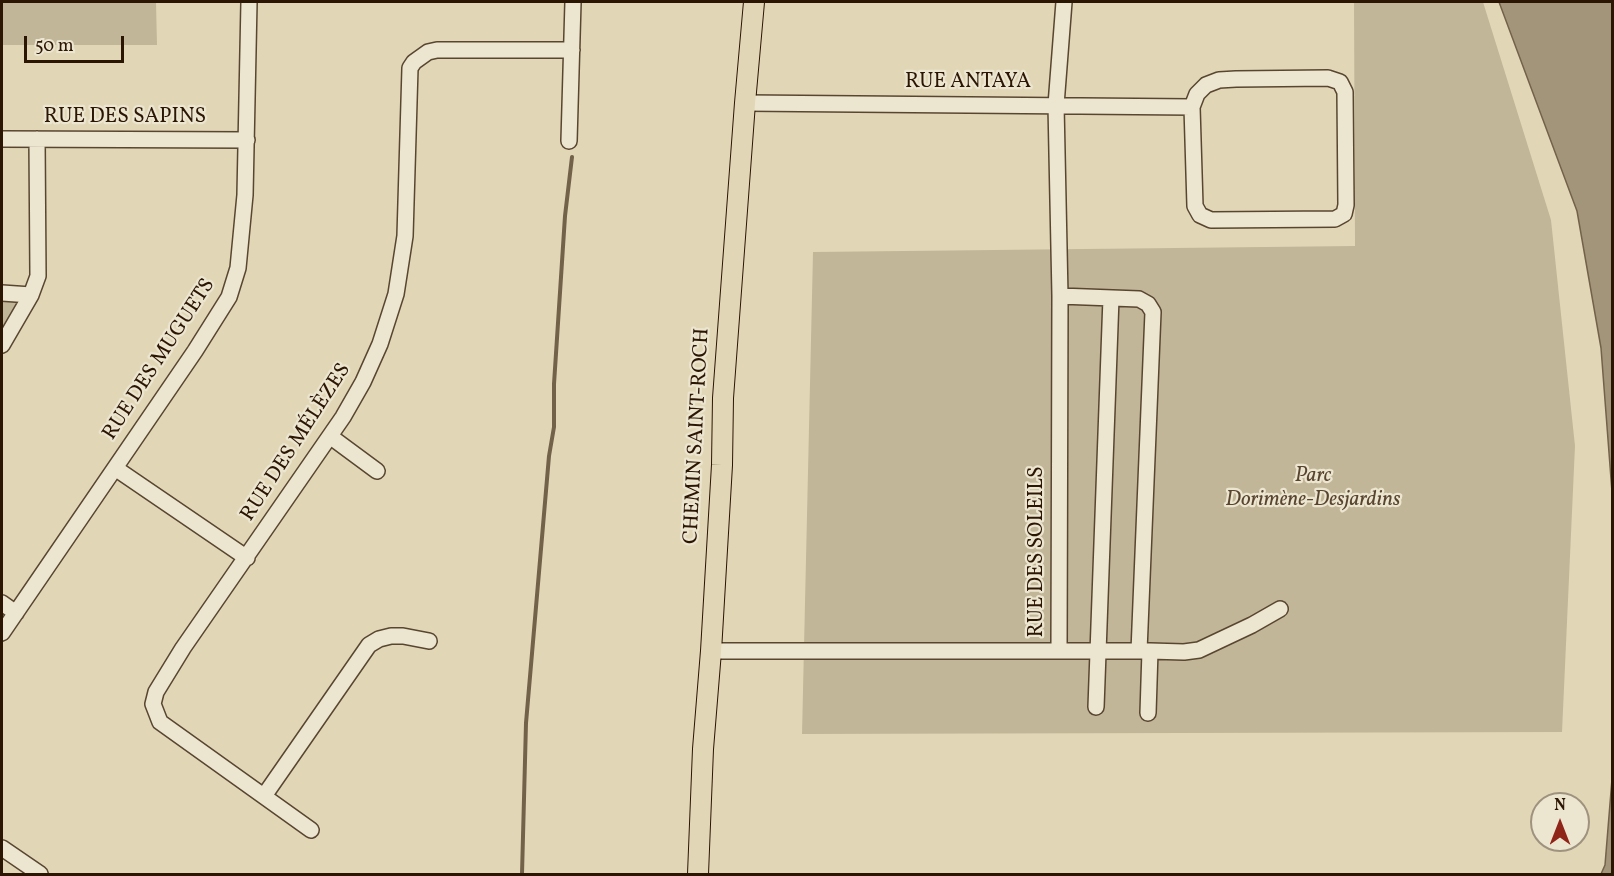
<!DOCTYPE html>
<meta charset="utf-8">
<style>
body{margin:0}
#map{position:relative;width:1614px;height:876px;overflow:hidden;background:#e1d7b7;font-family:Vollkorn,serif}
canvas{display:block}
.frame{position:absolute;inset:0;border:3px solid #2b1503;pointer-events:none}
.north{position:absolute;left:1530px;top:792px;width:60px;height:60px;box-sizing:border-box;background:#ece5d0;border:2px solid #9f927e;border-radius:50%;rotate:0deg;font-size:16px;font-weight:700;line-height:24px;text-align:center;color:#2b1503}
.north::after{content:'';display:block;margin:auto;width:21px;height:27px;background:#8f2418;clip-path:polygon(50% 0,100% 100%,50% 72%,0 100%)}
.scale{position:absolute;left:24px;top:36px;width:100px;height:27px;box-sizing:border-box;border:3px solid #2b1503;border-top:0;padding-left:8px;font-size:18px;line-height:21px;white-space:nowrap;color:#2b1503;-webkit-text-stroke:4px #ece5d0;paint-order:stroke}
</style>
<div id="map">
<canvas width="1614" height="876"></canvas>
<div class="frame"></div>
<div class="north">N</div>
<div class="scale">50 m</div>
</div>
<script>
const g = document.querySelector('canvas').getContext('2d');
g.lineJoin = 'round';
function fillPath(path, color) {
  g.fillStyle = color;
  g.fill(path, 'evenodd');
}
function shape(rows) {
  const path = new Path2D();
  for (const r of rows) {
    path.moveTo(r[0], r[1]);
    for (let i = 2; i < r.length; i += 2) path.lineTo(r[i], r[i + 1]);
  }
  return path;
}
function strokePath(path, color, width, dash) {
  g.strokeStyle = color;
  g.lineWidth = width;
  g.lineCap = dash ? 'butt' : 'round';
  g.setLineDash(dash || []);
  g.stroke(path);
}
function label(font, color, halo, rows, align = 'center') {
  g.font = font + ' Vollkorn,serif';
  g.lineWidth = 4.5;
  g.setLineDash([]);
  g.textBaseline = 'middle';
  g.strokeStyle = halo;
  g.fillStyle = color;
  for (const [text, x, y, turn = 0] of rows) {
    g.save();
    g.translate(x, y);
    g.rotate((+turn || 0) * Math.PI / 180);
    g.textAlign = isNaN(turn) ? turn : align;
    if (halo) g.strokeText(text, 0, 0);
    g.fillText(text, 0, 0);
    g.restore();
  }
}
const green = shape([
 [2,2,156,2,157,45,2,45],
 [1354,2,1483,2,1551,220,1575,446,1562,732,802,734,813,252,1355,246],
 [2,297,28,299,2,337]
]);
const water = shape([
 [1499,2,1612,2,1612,492,1601,348,1577,211,1499,2],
 [1612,779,1612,874,1601,874,1605,865,1612,779]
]);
const stream = shape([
 [522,874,526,723,549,456,554,427,554,384,565,216,572,157]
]);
const minor = shape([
 [1328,78,1340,82,1345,92,1346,205,1344,214,1335,219,1211,220,1200,215,1195,206,1192,107,1197,94,1206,85,1219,80,1236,79,1328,78],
 [745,103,1192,107],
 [2,139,247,140],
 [569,141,573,2],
 [2,293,31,295,2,345],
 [31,295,38,276,37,139],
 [331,437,377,471],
 [115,468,247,558],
 [2,603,16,613],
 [2,633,195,351,229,297,238,268,245,195,249,2],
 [711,651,1059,651,1060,296,1056,105,1064,2],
 [1059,651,1139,651,1153,312,1148,304,1139,299,1060,296],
 [1140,651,1150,651,1148,713],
 [1150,651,1184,652,1199,650,1252,625,1280,609],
 [1096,707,1111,298],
 [264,796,369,645,379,639,391,636,403,636,429,641],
 [311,830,160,722,153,704,156,692,183,648,343,417,363,382,380,344,396,294,405,236,410,68,414,62,428,52,437,50,572,50],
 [2,848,40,874]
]);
const major = shape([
 [698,874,703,749,711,651,722,465,723,398,745,103,754,2]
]);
const streetNames = [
 ["RUE ANTAYA",968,83],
 ["RUE DES SAPINS",125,118],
 ["RUE DES MUGUETS",160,360,-57],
 ["CHEMIN SAINT-ROCH",698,436,-87],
 ["RUE DES MÉLÈZES",297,443,-57],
 ["RUE DES SOLEILS",1038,552,-90]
];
const parkNames = [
 ["Parc",1313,477],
 ["Dorimène-Desjardins",1313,501]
];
fillPath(green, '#c2b698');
fillPath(water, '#a3957a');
strokePath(water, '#73624a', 1.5);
strokePath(stream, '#73624a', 4);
strokePath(minor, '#584630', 18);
strokePath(major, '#2b1503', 22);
strokePath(minor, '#ece5d0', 15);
strokePath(major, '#e1d7b7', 20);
label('21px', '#2b1503', '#ece5d0', streetNames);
label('italic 21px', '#584530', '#ece5d0', parkNames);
</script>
